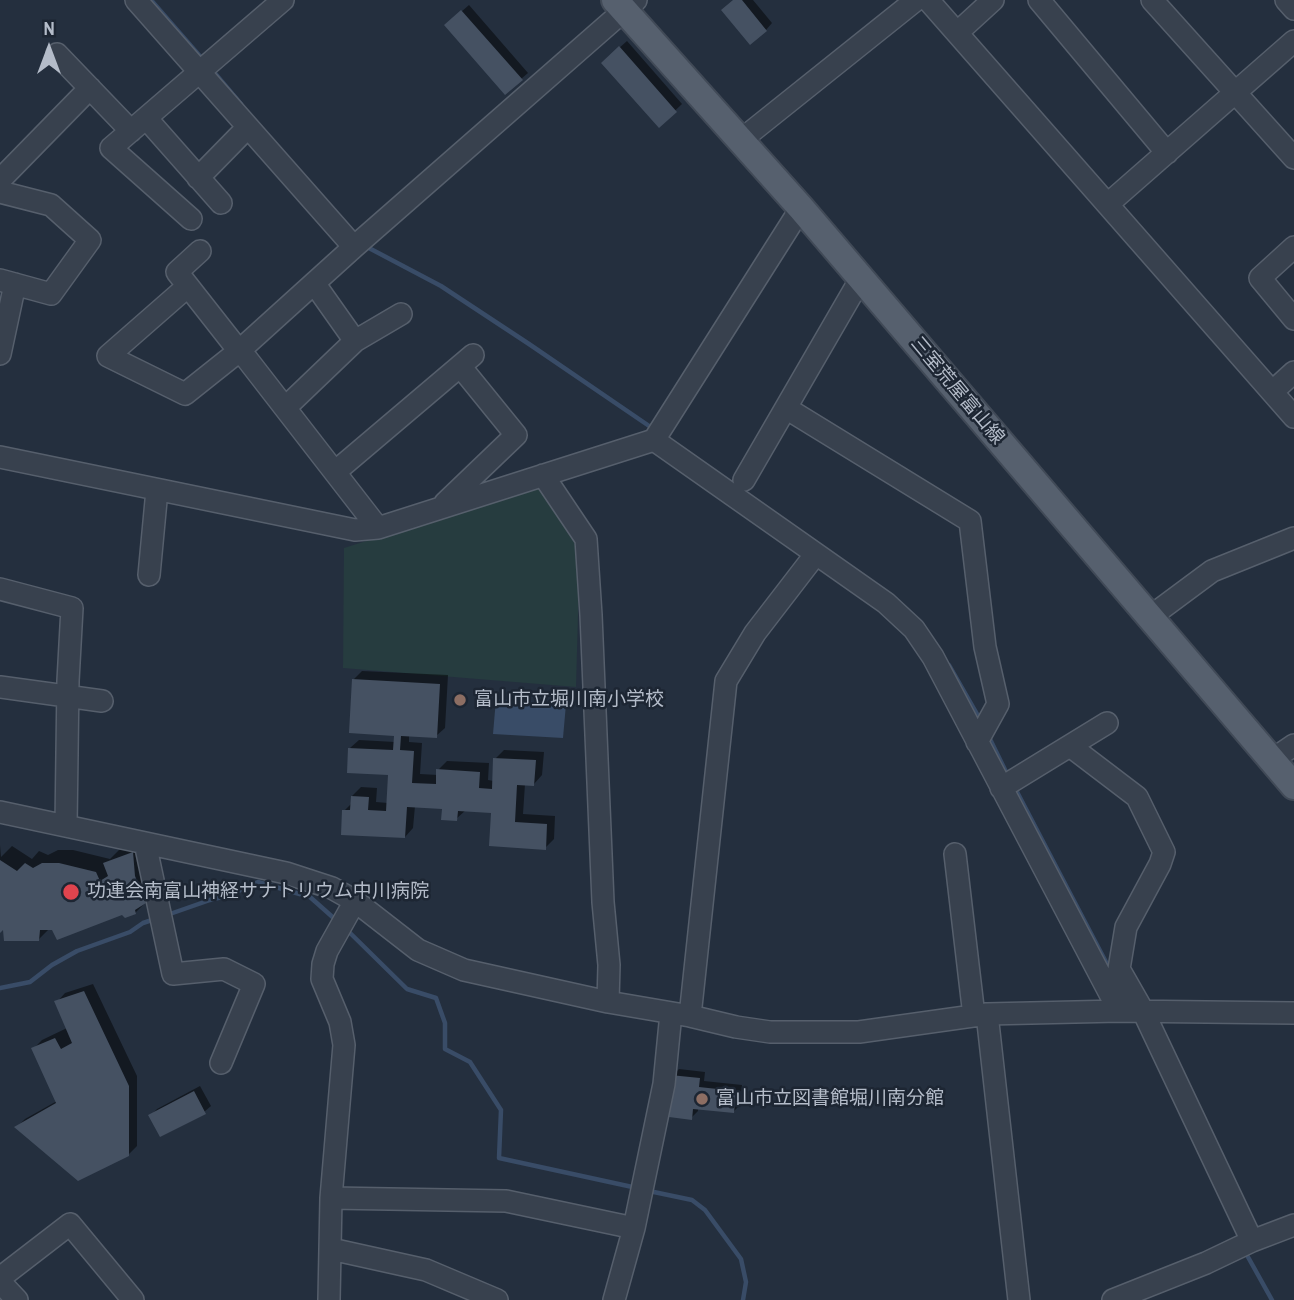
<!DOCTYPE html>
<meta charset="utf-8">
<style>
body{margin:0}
#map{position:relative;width:1294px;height:1300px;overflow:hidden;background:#242f3e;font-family:"Archivo Narrow",sans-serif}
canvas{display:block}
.north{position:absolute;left:14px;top:14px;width:70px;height:70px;-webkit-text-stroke:5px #1d2633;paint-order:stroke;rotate:0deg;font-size:19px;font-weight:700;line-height:28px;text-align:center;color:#b4bcc9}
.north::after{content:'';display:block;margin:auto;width:24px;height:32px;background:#b4bcc9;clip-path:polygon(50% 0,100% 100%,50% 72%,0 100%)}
</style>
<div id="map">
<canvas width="1294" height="1300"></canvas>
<div class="north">N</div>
</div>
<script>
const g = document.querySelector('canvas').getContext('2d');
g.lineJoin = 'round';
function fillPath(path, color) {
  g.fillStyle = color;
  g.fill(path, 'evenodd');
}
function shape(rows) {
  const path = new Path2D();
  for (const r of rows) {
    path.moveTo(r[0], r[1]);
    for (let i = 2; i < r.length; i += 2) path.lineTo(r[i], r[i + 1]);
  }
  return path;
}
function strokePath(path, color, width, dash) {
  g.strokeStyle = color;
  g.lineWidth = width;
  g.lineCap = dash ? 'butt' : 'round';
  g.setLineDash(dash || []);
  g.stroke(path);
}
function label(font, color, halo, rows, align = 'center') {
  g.font = font + ' "Archivo Narrow","Noto Sans JP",sans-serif';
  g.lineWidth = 5;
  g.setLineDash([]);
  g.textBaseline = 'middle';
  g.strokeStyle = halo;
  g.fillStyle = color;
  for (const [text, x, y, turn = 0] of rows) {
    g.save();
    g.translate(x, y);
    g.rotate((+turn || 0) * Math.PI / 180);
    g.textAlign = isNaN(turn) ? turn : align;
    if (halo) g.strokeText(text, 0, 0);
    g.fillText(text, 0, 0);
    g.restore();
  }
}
const green = shape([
 [538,487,580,544,576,687,343,668,344,548]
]);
const water = shape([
 [496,699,566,704,563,738,493,734]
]);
const shadow = shape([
 [734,0,753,0,772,23,766,30],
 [469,5,528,73,521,79,453,19],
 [627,41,682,104,659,126,609,57],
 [362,671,448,675,445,728,436,736,409,735,409,742,422,743,420,774,438,775,438,770,447,761,489,763,488,780,494,781,495,759,504,750,544,752,542,775,534,784,525,784,523,814,555,816,554,839,545,848,493,811,466,810,456,819,444,808,415,806,413,828,405,837,344,811,352,803,352,796,361,787,377,788,376,802,388,803,389,774,350,748,359,740,395,742,396,734,353,680],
 [146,840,149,899,135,913,123,913,50,928,38,940,5,927,0,931,0,845,1,857,12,846,32,859,39,851,48,855,58,850,73,850,110,859,119,850],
 [93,984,137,1076,137,1146,128,1155,17,1127,25,1119,57,1101,33,1049,42,1040,67,1028,57,1002,65,993],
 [679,1069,705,1072,704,1081,742,1085,740,1105,733,1112,698,1108,698,1111,691,1118,672,1076],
 [200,1086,211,1106,204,1112,151,1115,157,1109]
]);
const stream = shape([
 [151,0,205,62],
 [213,71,241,104],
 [365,245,367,247,441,286,529,344,655,430],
 [949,665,981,721],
 [988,735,1009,778],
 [1015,788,1107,964],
 [167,915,210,900,230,895,258,882,310,897,337,921],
 [346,929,407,989,436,998,445,1023,445,1049,470,1062,501,1110,499,1158,637,1188],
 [0,988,30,982,52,965,77,951,130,932,143,923,155,919],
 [649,1191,692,1200,705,1210,741,1259,746,1282,743,1300],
 [1248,1257,1272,1300]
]);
const building = shape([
 [733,0,742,0,767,31,750,45,721,10],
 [461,10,523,80,505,95,444,25],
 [619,46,677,112,659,128,601,63],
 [352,679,440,684,437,738,401,736,400,750,414,751,412,783,436,784,436,769,480,772,479,788,492,789,493,758,536,760,534,786,517,785,515,822,547,824,546,850,489,846,491,813,458,811,457,821,441,820,442,809,407,807,405,838,341,835,342,810,350,810,351,796,369,797,368,810,386,811,388,775,347,773,348,748,393,750,394,736,349,733],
 [133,852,135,876,146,903,135,910,136,914,125,918,122,915,57,940,52,930,40,930,39,941,4,941,3,930,0,933,0,860,17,871,25,863,33,868,42,863,59,863,96,872,100,881,108,876,103,863],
 [84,991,129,1086,129,1156,78,1181,14,1127,56,1103,31,1048,55,1038,61,1049,72,1043,54,1001],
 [670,1075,700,1078,699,1087,736,1091,734,1113,693,1109,692,1120,669,1117,670,1107,667,1107],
 [194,1091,206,1114,160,1137,148,1115]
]);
const minor = shape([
 [136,0,354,247],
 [928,0,1294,417],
 [1039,0,1167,153],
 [1152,0,1294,158],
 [1286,0,1294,9],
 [958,32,993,0],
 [57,54,131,131],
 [146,118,221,203],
 [741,140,916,0],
 [198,178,248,127],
 [0,180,90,88],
 [0,192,51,205,90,240,51,294,0,280],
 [1108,204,1294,41],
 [191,219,111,148,283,0],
 [1294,247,1260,278,1294,319],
 [314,283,355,341],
 [188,286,108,356,185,394,239,351,188,286,177,272,200,251],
 [0,354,15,284],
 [1272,392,1294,372],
 [285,408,355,341,401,314],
 [786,408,970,521,985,647,998,704,977,742],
 [654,440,886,603,914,629,933,657,1119,1011],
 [0,457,355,530,378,528,654,440,801,208],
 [335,472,473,355],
 [543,475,586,539,591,615,603,902,609,965,608,1002],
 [744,480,861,278],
 [445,503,516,435,460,366],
 [378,528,247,359,239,351,354,247,636,0],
 [149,575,157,490],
 [0,589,72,608,68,681,66,826],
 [1150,617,1212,571,1294,538],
 [0,687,102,701],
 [1070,746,1137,797,1164,852,1160,864,1126,927,1119,969,1143,1011,1252,1241],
 [1272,760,1294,745],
 [1001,788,1107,723],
 [0,812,286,873,332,888,355,901,418,950,464,970,608,1002,690,1016,736,1027,770,1032,859,1032,987,1014,1119,1011,1294,1013],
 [145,843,173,974,224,969,254,984,221,1063],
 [955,854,974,1016],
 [987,1014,1019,1300],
 [690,1016,726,681,755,633,815,555],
 [331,1198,506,1201,634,1228],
 [331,1249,426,1270,497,1300],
 [0,1278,70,1224,133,1300],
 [0,1282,17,1300],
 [329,1300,331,1198,344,1045,340,1022,322,979,323,964,327,951,355,901],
 [614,1300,634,1228,664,1084,671,1013],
 [1113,1300,1206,1263,1252,1241,1294,1225]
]);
const major = shape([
 [615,0,801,208,1294,786]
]);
const markers = [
 [460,700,7,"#8d6e63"],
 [71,892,9,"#e0444e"],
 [702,1099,7,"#8d6e63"]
];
const streetNames = [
 ["三室荒屋富山線",957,391,50]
];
const poiNames = [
 ["富山市立堀川南小学校",474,700],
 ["功連会南富山神経サナトリウム中川病院",87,892],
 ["富山市立図書館堀川南分館",716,1099]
];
fillPath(green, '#263c3f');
fillPath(water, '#394c67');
fillPath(shadow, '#0007');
strokePath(stream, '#394c67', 4.5);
fillPath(building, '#455162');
strokePath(minor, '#565f6c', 24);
strokePath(major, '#414a57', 30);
strokePath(minor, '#38414e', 21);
strokePath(major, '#56606e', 26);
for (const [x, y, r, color] of markers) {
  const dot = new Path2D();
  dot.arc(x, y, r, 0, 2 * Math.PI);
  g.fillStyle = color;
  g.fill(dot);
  strokePath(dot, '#1d2633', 2.5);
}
label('19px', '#b4bcc9', '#1d2633', streetNames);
label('19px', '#b4bcc9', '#1d2633', poiNames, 'left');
</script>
